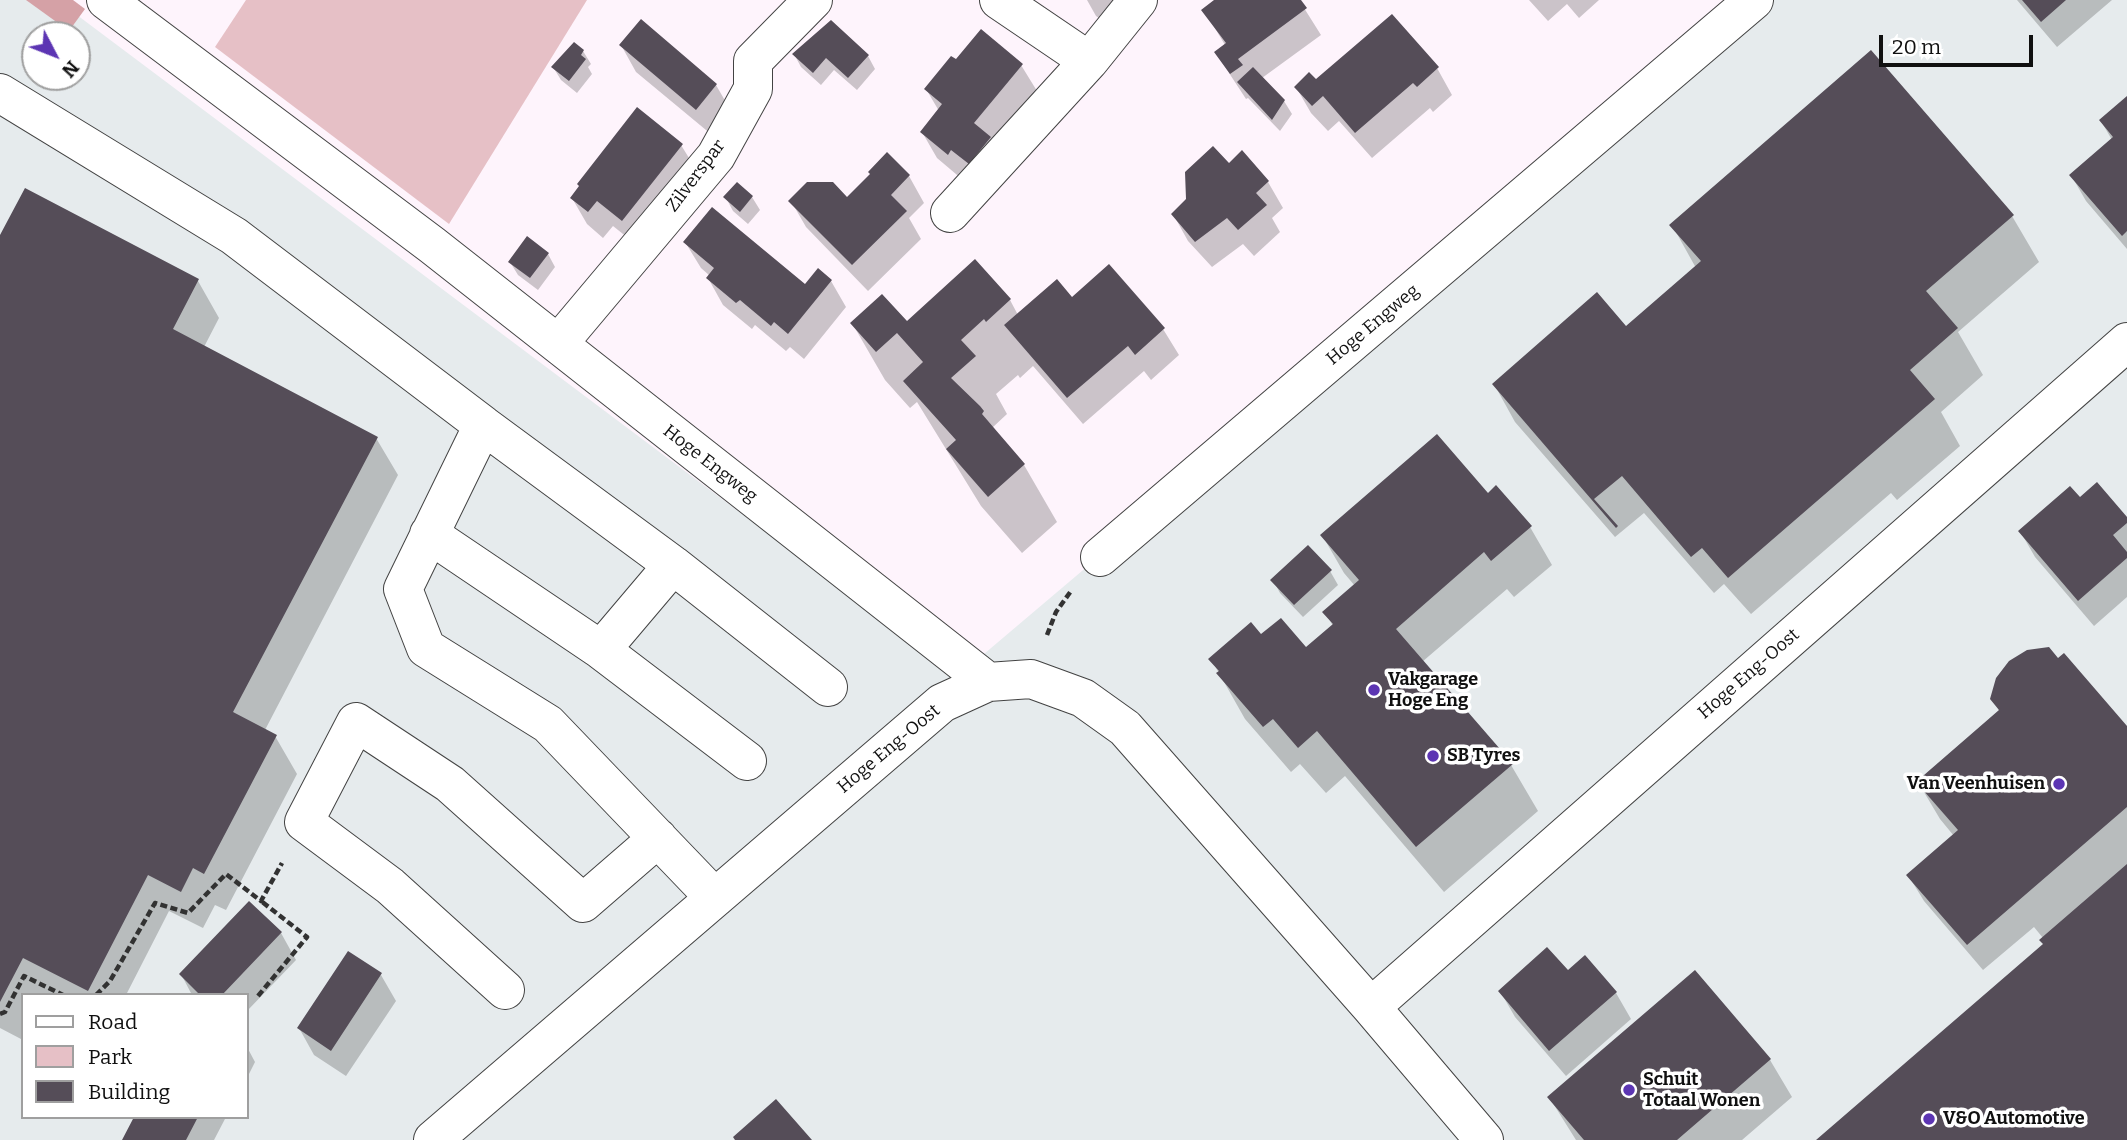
<!DOCTYPE html>
<style>
body{margin:0}
#map{position:relative;width:2127px;height:1140px;overflow:hidden;background:#fef4fc;font-family:Bitter,serif}
canvas{display:block}
.legend{position:absolute;left:21px;top:993px;width:228px;height:126px;box-sizing:border-box;background:#fff;border:2px solid #9f9f9f;margin:0;padding:9px 12px;list-style:none;font-size:21px;color:#101010}
.legend li{display:flex;align-items:center;gap:14px;height:35px}
.legend b{width:35px;border:2px solid #9f9f9f}
.north{position:absolute;left:21px;top:21px;width:70px;height:70px;box-sizing:border-box;background:#fff;border:2px solid #9f9f9f;border-radius:50%;rotate:132deg;font-size:19px;font-weight:700;line-height:28px;text-align:center;color:#101010}
.north::after{content:'';display:block;margin:auto;width:24px;height:32px;background:#5c35b3;clip-path:polygon(50% 0,100% 100%,50% 72%,0 100%)}
.scale{position:absolute;left:1879px;top:35px;width:154px;height:32px;box-sizing:border-box;border:4px solid #101010;border-top:0;padding-left:9px;font-size:21px;line-height:24px;white-space:nowrap;color:#101010;-webkit-text-stroke:5px #fff;paint-order:stroke}
</style>
<div id="map">
<canvas width="2127" height="1140"></canvas>
<ul class="legend">
<li><b style="height:9px;background:#fff"></b>Road</li>
<li><b style="height:19px;background:#e6c0c6"></b>Park</li>
<li><b style="height:19px;background:#554d58"></b>Building</li>
</ul>
<div class="north">N</div>
<div class="scale">20 m</div>
</div>
<script>
const g = document.querySelector('canvas').getContext('2d');
g.lineJoin = 'round';
function fillPath(path, color) {
  g.fillStyle = color;
  g.fill(path, 'evenodd');
}
function shape(rows) {
  const path = new Path2D();
  for (const r of rows) {
    path.moveTo(r[0], r[1]);
    for (let i = 2; i < r.length; i += 2) path.lineTo(r[i], r[i + 1]);
  }
  return path;
}
function strokePath(path, color, width, dash) {
  g.strokeStyle = color;
  g.lineWidth = width;
  g.lineCap = dash ? 'butt' : 'round';
  g.setLineDash(dash || []);
  g.stroke(path);
}
function label(font, color, halo, rows, align = 'center') {
  g.font = font + ' Bitter,serif';
  g.lineWidth = 7;
  g.setLineDash([]);
  g.textBaseline = 'middle';
  g.strokeStyle = halo;
  g.fillStyle = color;
  for (const [text, x, y, turn = 0] of rows) {
    g.save();
    g.translate(x, y);
    g.rotate((+turn || 0) * Math.PI / 180);
    g.textAlign = isNaN(turn) ? turn : align;
    if (halo) g.strokeText(text, 0, 0);
    g.fillText(text, 0, 0);
    g.restore();
  }
}
const industrial = shape([
 [0,0,57,0,958,676,1756,0,2127,0,2127,1140,0,1140],
 [35,35,77,35,77,77,35,77],
 [23,995,247,995,247,1117,23,1117]
]);
const green = shape([
 [246,0,587,0,449,224,215,47]
]);
const forest = shape([
 [26,0,73,0,85,9,69,31]
]);
const shadow = shape([
 [1087,0,1134,0,1113,28,1096,16],
 [1217,0,1299,0,1321,35,1262,78,1284,101,1292,114,1280,131,1248,98,1246,99,1216,53,1225,45,1204,10],
 [1529,0,1599,0,1579,18,1567,4,1548,21],
 [2017,0,2112,0,2057,47],
 [621,45,716,85,731,111,712,135,636,72],
 [583,51,591,64,588,67,592,74,577,93,561,80,553,67],
 [794,54,868,56,875,69,857,90,834,70,821,85,801,67],
 [956,62,1021,65,1037,91,963,180,937,158,922,132,939,111,926,89],
 [1437,68,1452,95,1433,112,1430,108,1372,158,1339,121,1328,131,1311,113,1296,87],
 [2127,98,2127,249,2086,201,2071,175,2112,140,2101,121],
 [681,145,697,171,638,246,613,226,603,238,587,224,572,198],
 [887,154,909,176,924,203,909,218,921,239,868,291,806,227,791,201,847,200,872,175],
 [1228,165,1268,182,1283,208,1272,218,1280,232,1254,256,1243,244,1212,267,1188,241,1173,214],
 [737,185,752,197,760,210,748,224,733,211,726,198],
 [2012,216,2039,262,1958,332,1983,375,1941,412,1960,446,1897,500,1891,493,1751,614,1724,584,1714,593,1644,513,1615,537,1515,422,1494,384,1626,329,1696,268,1672,225],
 [0,238,198,281,219,318,204,347,376,438,398,475,265,730,275,736,297,774,226,910,215,905,203,928,169,911,126,995,23,995,21,1039,0,1028],
 [685,242,805,286,831,281,846,307,804,359,790,347,786,351,755,325,752,329,723,305,708,278,710,276,701,268],
 [548,254,555,267,538,290,518,275,510,262],
 [1010,300,1018,315,1071,300,1163,329,1179,355,1151,380,1144,371,1083,424,1033,366,1020,378,1018,375,996,394,1007,414,992,428,1024,465,1057,522,1022,553,981,506,917,402,910,408,885,380,852,323,906,323],
 [1488,496,1530,527,1552,565,1514,597,1507,589,1422,662,1511,765,1538,811,1444,892,1345,776,1326,793,1300,764,1291,772,1245,719,1211,659,1261,637,1306,650,1333,626,1325,612,1355,586,1344,573,1322,535],
 [2080,500,2127,519,2127,597,2094,626,2035,557,2020,531],
 [1330,571,1338,585,1303,617,1280,593,1273,580],
 [1992,698,2127,728,2127,1140,1818,1140,2044,945,2043,938,2034,927,1983,970,1924,901,1908,875,1954,836,1940,819,1918,782,2000,712],
 [281,933,296,960,247,1011,247,995,192,995,181,974],
 [1585,957,1616,993,1631,1019,1566,1076,1515,1017,1500,991,1568,973],
 [1695,973,1770,1060,1792,1097,1742,1140,1576,1140,1549,1097],
 [381,975,396,1001,346,1076,314,1055,299,1028],
 [247,1047,255,1062,247,1078],
 [136,1117,226,1117,214,1140,124,1140]
]);
const building = shape([
 [1214,0,1301,0,1307,8,1238,59,1243,65,1230,74,1214,52,1226,43,1201,10],
 [2022,0,2066,0,2041,22],
 [1392,14,1439,67,1417,87,1413,83,1355,133,1323,96,1312,106,1294,87,1309,72,1316,79],
 [641,19,717,84,696,110,619,45],
 [831,20,869,55,848,78,826,58,813,73,792,54],
 [981,29,1023,64,974,123,991,137,969,164,951,150,948,155,920,132,942,104,924,89,951,56,956,59],
 [574,42,584,50,581,55,586,59,569,81,551,67],
 [1871,50,2014,215,1926,291,1958,328,1910,370,1935,399,1728,578,1702,548,1691,557,1622,476,1594,499,1618,526,1616,528,1492,384,1597,292,1626,326,1701,261,1669,225],
 [1253,67,1285,100,1272,120,1237,82],
 [2127,96,2127,231,2122,236,2069,175,2113,137,2099,120],
 [637,107,683,144,622,221,597,201,588,212,570,198,579,186,577,184],
 [1213,146,1229,163,1242,150,1269,181,1256,193,1267,205,1238,230,1227,218,1195,242,1171,214,1186,199,1185,172],
 [887,152,910,175,891,195,907,211,852,265,788,201,807,182,833,182,847,197,870,174,868,172],
 [737,182,753,196,740,212,723,197],
 [25,188,199,279,173,329,378,437,233,712,277,735,204,874,193,868,181,892,148,875,88,991,23,958,0,1002,0,235],
 [712,207,805,284,818,268,832,280,788,334,774,322,771,326,740,300,736,303,706,278,714,268,683,242],
 [527,236,549,253,530,278,508,262],
 [975,259,1011,299,986,322,984,319,961,340,976,356,951,378,980,406,984,411,982,414,1025,464,988,497,946,449,956,440,903,381,923,362,897,333,876,352,850,323,882,294,907,321],
 [1109,264,1165,328,1135,355,1128,346,1067,398,1004,325,1057,279,1072,297],
 [1437,434,1488,493,1496,485,1532,526,1491,561,1484,552,1396,629,1513,764,1416,847,1317,731,1298,748,1273,719,1263,727,1216,673,1219,671,1208,659,1251,622,1261,634,1281,618,1306,647,1333,624,1322,612,1359,580,1320,535],
 [2097,482,2127,517,2127,523,2113,535,2127,552,2127,558,2078,601,2018,531,2070,486,2080,497],
 [1308,545,1332,570,1294,605,1270,580],
 [2049,647,2058,658,2064,653,2127,726,2127,807,1967,945,1906,875,1958,830,1916,782,1999,710,1990,699,1996,678,2009,661,2027,650],
 [2127,864,2127,1140,1816,1140,2043,944,2039,940],
 [249,901,282,932,222,995,200,995,179,974],
 [1547,947,1568,970,1585,955,1617,992,1549,1051,1498,991],
 [348,951,382,973,331,1051,297,1028],
 [1695,970,1771,1059,1677,1140,1584,1140,1547,1097],
 [776,1099,812,1140,735,1140,733,1137],
 [134,1117,198,1117,186,1140,122,1140]
]);
const path = shape([
 [1047,635,1056,612,1071,591],
 [96,995,110,981,155,903,188,913,226,874,261,901,282,863],
 [258,996,307,937,261,901],
 [0,1014,5,1012,24,976,63,995]
]);
const minor = shape([
 [106,0,432,245,988,682],
 [999,0,1089,61,1138,0],
 [0,93,234,236,483,425],
 [950,213,1089,61],
 [558,344,716,156,753,89,753,61,813,0],
 [429,534,601,650],
 [1100,557,1754,0],
 [673,565,601,650,747,761],
 [715,898,548,724,426,648,403,589,483,425,673,565,828,687],
 [505,990,390,886,304,822,356,722,450,784,583,903,658,838],
 [433,1140,942,703,988,682,1031,679,1083,698,1125,728,1371,1007],
 [1484,1140,1371,1007,2127,342]
]);
const markers = [
 [1374,690,7,"#5c35b3"],
 [1433,756,7,"#5c35b3"],
 [2059,784,7,"#5c35b3"],
 [1629,1090,7,"#5c35b3"],
 [1929,1119,7,"#5c35b3"]
];
const streetNames = [
 ["Zilverspar",696,176,-53],
 ["Hoge Engweg",1373,325,-40],
 ["Hoge Engweg",710,464,38],
 ["Hoge Eng-Oost",1749,674,-41],
 ["Hoge Eng-Oost",889,749,-40]
];
const poiNames = [
 ["Vakgarage",1388,680],
 ["Hoge Eng",1388,701],
 ["SB Tyres",1447,756],
 ["Van Veenhuisen",2045,784,"right"],
 ["Schuit",1643,1080],
 ["Totaal Wonen",1643,1101],
 ["V&O Automotive",1943,1119]
];
fillPath(industrial, '#e6ebed');
fillPath(green, '#e6c0c6');
fillPath(forest, '#d5a1a6');
fillPath(shadow, '#0003');
fillPath(building, '#554d58');
strokePath(minor, '#434343', 40);
strokePath(path, '#323232', 4.5, [7, 3.5]);
strokePath(minor, '#fff', 38);
for (const [x, y, r, color] of markers) {
  const dot = new Path2D();
  dot.arc(x, y, r, 0, 2 * Math.PI);
  g.fillStyle = color;
  g.fill(dot);
  strokePath(dot, '#fff', 2.5);
}
label('18px', '#101010', '#fff', streetNames);
label('bold 18px', '#101010', '#fff', poiNames, 'left');
</script>
